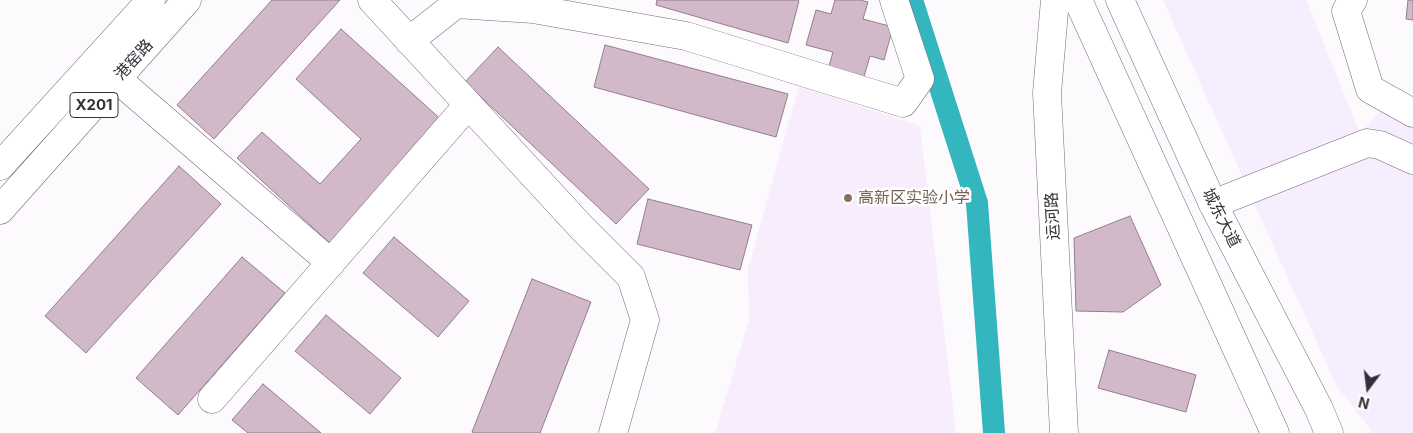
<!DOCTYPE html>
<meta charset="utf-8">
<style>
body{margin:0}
#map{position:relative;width:1413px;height:433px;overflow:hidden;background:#fdfafe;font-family:Inter,sans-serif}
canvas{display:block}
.north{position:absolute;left:1343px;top:363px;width:50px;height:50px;-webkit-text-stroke:4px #fff;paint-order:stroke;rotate:195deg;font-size:14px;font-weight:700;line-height:20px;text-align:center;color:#362f38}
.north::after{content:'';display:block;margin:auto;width:18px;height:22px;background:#362f38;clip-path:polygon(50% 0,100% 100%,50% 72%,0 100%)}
</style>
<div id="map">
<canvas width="1413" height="433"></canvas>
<div class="north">N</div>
</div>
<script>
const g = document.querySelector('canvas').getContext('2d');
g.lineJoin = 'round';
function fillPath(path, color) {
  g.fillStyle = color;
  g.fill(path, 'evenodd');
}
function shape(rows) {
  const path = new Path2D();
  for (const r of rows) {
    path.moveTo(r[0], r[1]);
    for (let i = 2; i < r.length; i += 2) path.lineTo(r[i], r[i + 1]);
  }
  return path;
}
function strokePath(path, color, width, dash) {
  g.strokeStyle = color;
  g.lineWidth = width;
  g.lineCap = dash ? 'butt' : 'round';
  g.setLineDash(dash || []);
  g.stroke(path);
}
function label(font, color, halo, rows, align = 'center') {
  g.font = font + ' Inter,"Noto Sans SC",sans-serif';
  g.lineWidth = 5;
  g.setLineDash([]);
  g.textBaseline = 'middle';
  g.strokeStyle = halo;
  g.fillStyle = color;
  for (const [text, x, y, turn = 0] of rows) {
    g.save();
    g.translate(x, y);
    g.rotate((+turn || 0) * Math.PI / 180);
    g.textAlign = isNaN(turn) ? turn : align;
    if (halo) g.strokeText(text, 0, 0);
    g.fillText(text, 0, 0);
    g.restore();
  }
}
const commercial = shape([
 [1163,0,1306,0,1360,134,1382,109,1413,128,1413,433,1373,433,1336,385]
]);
const education = shape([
 [799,86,920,126,956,433,715,433,749,320,748,269]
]);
const canal = shape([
 [912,0,977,203,994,433]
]);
const building = shape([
 [272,0,340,0,214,139,177,105,272,0],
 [657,0,798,0,799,1,788,43,656,5,657,0],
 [835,0,860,0,868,2,863,19,893,27,884,60,870,56,863,80,828,70,833,52,806,45,816,10,831,14,835,0],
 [1408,0,1413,0,1413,20,1406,19,1408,0],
 [341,29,446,124,334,247,237,158,262,132,320,184,361,139,296,79,341,29],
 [605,45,788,94,776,137,594,87,605,45],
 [498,47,649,189,616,224,465,82,498,47],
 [179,166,221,204,86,353,45,316,179,166],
 [648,199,752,225,740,270,637,244,648,199],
 [1130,216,1161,285,1123,312,1076,311,1074,238,1130,216],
 [394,237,469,301,438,337,363,273,394,237],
 [242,257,285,293,178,415,136,378,242,257],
 [532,279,591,302,540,433,475,433,472,432,532,279],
 [326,315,401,378,370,414,295,351,326,315],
 [1109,350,1196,375,1186,412,1098,388,1109,350],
 [263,384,321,433,248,433,232,420,263,384]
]);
const minor = shape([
 [372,0,582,228,631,277,645,320,613,433],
 [1055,0,1047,93,1064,433],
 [1353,0,1346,11,1370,89,1413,113],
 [409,41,456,4,533,9,686,36,903,103,920,79,894,0],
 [117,79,331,263],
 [1213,204,1367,143,1380,145,1413,160],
 [212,399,468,105]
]);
const major = shape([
 [1078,0,1275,433],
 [1120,0,1213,204,1319,409,1329,433],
 [0,166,151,0],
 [0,210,187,0]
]);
const markers = [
 [848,198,5,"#8d6e63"]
];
const shields = [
 [94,105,48]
];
const shieldNames = [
 ["X201",94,105]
];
const streetNames = [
 ["港窑路",134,60,-48],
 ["运河路",1053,216,-93],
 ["城东大道",1221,218,63]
];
const educationNames = [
 ["高新区实验小学",858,198]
];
fillPath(commercial, '#f6edfe');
fillPath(education, '#f7edfd');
strokePath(canal, '#34b6be', 22);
fillPath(building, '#d2b9c9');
strokePath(building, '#947d8c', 1);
strokePath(minor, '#77687c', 29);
strokePath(major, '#77687c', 29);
strokePath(minor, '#fff', 28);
strokePath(major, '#fff', 28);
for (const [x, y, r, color] of markers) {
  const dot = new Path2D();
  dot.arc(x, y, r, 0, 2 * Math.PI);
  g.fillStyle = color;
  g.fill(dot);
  strokePath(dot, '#fff', 2);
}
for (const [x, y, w] of shields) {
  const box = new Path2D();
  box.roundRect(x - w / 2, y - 12.5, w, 25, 4);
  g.fillStyle = '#fff';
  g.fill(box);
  strokePath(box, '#362f38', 1);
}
label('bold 15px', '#362f38', null, shieldNames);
label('16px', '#362f38', '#fff', streetNames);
label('16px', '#785e54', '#fff', educationNames, 'left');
</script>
